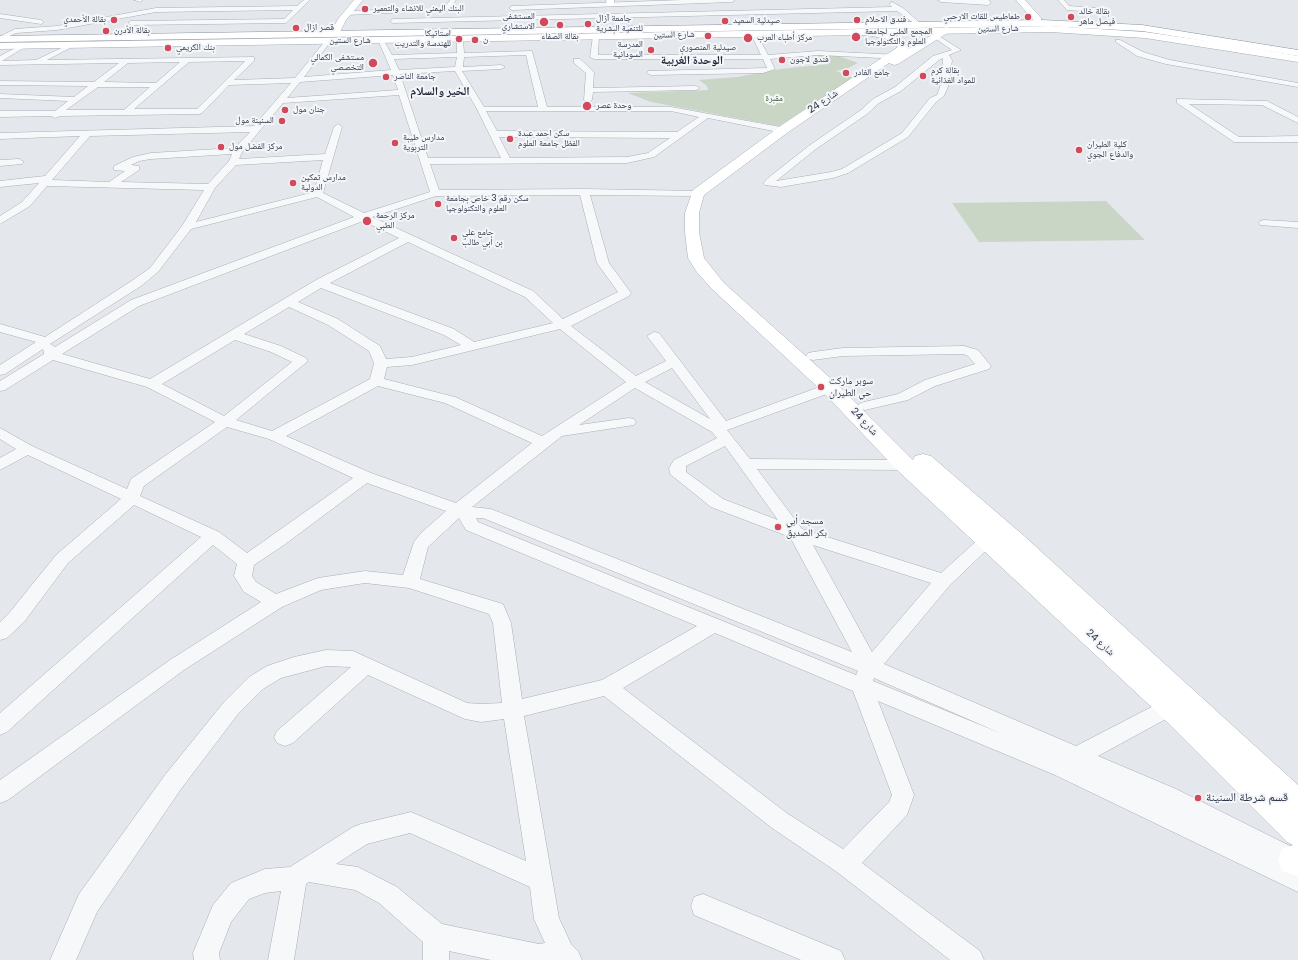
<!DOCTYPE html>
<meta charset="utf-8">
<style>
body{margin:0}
canvas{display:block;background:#e4e7ec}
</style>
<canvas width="1298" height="960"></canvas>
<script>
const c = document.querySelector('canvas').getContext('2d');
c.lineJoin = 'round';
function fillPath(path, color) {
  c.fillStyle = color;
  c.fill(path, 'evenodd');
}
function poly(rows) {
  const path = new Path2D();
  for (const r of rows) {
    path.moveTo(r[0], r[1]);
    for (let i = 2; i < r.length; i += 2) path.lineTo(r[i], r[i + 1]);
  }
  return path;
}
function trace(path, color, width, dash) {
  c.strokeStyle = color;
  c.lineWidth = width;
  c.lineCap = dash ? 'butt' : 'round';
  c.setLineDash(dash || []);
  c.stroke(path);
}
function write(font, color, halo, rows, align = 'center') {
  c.font = font + ' Poppins,"Noto Naskh Arabic",sans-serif';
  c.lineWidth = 4;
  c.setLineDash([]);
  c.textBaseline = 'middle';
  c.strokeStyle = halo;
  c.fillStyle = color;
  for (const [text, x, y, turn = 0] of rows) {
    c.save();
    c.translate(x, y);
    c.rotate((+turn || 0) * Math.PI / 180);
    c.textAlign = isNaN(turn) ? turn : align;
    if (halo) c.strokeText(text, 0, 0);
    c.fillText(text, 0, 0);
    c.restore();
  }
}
fillPath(poly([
 [813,55,836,55,858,63,846,69,836,71,853,78,779,126,651,102,628,93,708,90,707,86,699,80,737,77,780,69,829,64],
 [1106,201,1145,240,979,242,952,203]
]), '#c9d6c5');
const street = poly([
 [134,0,143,0,140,2,134,0],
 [304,0,310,0,286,23,131,25,128,23,131,21,284,19,293,10,156,12,57,30,16,33,5,38,0,38,1,36,15,29,57,26,156,8,297,6,304,0],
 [450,0,456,0,448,11,444,11,443,10,450,0],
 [682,0,735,0,732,2,512,10,509,8,512,6,682,0],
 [938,0,989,0,991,3,988,5,941,2,938,0],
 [1058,0,1064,0,1069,6,1096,8,1099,10,1096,12,1067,10,1058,0],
 [892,2,903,8,919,22,919,24,915,24,897,11,393,23,390,21,393,19,892,7,889,4,892,2],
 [409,9,412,11,411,12,347,15,344,13,347,11,409,9],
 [0,14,41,20,44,22,41,24,0,18,0,14],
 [754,32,757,34,768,55,818,51,901,55,905,57,901,59,818,55,770,59,775,69,763,73,651,75,647,73,648,71,767,68,763,59,594,59,590,57,593,36,596,34,599,36,598,55,761,55,751,34,754,32],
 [933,35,937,35,961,50,949,55,952,60,949,84,944,96,936,102,908,137,848,173,833,178,781,187,765,185,763,183,768,178,810,145,861,110,873,99,895,87,933,56,952,50,933,37,933,35],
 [943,58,941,84,937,95,930,98,902,133,842,169,831,172,776,181,816,149,867,114,879,103,901,91,939,60,943,58],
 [460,37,463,39,464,53,532,51,547,107,671,107,786,128,786,132,783,133,708,118,654,157,627,163,430,164,439,190,584,189,702,191,703,193,698,196,590,195,609,263,631,293,629,296,571,326,636,376,666,361,647,336,654,332,659,333,726,421,825,385,835,385,837,388,835,391,727,430,750,459,905,460,911,462,913,465,911,468,905,470,757,469,802,529,941,573,982,536,988,534,994,536,997,540,950,585,884,664,1076,746,1163,701,1170,699,1177,701,1180,707,1177,713,1098,756,1176,789,1298,850,1298,892,1055,775,878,701,914,795,907,815,862,863,980,951,984,960,950,960,837,872,772,828,604,696,524,716,559,918,571,944,578,951,582,960,491,960,449,951,449,960,423,960,423,942,379,903,355,890,309,882,306,884,294,960,268,960,281,891,265,893,249,899,231,922,219,953,220,960,194,960,193,953,213,905,231,883,265,869,290,867,353,827,361,824,411,812,526,861,504,719,481,722,465,719,368,675,293,743,285,746,277,743,274,737,277,731,351,667,326,666,281,678,263,689,238,714,181,789,97,912,76,960,50,960,79,894,165,775,224,702,249,677,267,666,294,657,326,650,353,651,467,703,481,704,502,703,493,623,489,614,409,588,365,583,321,590,282,607,184,670,8,800,0,803,0,780,170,660,261,602,244,592,234,576,237,564,213,545,7,732,0,735,0,713,201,537,134,505,68,563,24,622,7,638,0,640,0,622,10,612,56,555,121,499,28,455,0,470,0,458,16,449,0,439,0,428,32,446,127,489,131,479,215,422,147,387,53,360,5,390,0,391,0,381,44,354,43,349,5,374,0,375,0,365,36,342,0,332,0,324,45,337,133,280,150,268,182,226,204,190,47,186,30,206,0,224,0,216,22,202,39,183,0,187,0,181,45,176,80,136,0,139,0,133,254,126,291,83,229,85,202,113,199,114,60,116,55,118,51,116,0,117,0,111,55,111,68,101,0,98,0,94,74,97,88,86,0,85,0,81,94,82,119,63,0,65,0,56,23,44,25,45,25,47,2,61,36,60,72,43,76,45,74,46,47,60,254,57,254,61,234,80,295,78,326,40,328,39,331,41,304,77,391,70,378,40,379,39,383,39,392,55,457,53,457,39,460,37],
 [526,55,538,107,484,107,462,71,501,69,505,67,501,65,463,67,464,57,526,55],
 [457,57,455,67,399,70,394,59,457,57],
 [245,61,197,109,134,109,189,62,245,61],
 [180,62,156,83,104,82,128,63,180,62],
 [455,71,477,109,501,158,428,158,400,74,455,71],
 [393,75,398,90,287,98,300,82,393,75],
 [98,87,150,87,124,110,66,110,98,87],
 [399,95,430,192,364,213,323,193,342,127,338,124,334,127,325,154,239,159,242,152,283,103,399,95],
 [486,111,671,111,699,117,677,132,497,131,486,111],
 [250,132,235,148,151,153,133,157,114,166,114,170,125,171,109,182,52,180,90,136,250,132],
 [499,137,670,138,648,153,627,157,510,158,499,137],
 [232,154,229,161,208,184,121,182,139,170,139,166,131,165,139,161,151,159,232,154],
 [323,160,314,192,196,222,215,188,236,165,323,160],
 [580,195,597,263,618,292,563,319,533,291,372,217,436,196,580,195],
 [317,197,354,217,131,300,55,347,50,344,141,286,158,272,191,229,317,197],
 [363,221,399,238,316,280,150,379,62,354,139,306,363,221],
 [408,242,525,297,553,323,474,342,454,329,330,283,408,242],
 [321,288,444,335,461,345,412,357,386,359,380,346,338,319,298,302,321,288],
 [289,307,328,325,369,351,374,363,370,379,272,431,236,420,308,361,306,358,281,346,244,334,289,307],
 [560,329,626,382,542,436,455,397,384,379,387,367,412,365,560,329],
 [235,340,271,352,292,362,224,416,162,384,235,340],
 [672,368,710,419,645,382,672,368],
 [378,386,445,403,532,443,456,503,371,473,286,436,378,386],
 [635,388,712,432,717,438,674,460,669,468,670,474,711,507,790,537,852,652,491,509,472,507,562,436,634,425,636,422,634,419,629,418,579,425,635,388],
 [227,427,269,439,353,478,247,553,219,532,140,496,144,486,227,427],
 [725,446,778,520,723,499,686,472,686,466,725,446],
 [367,483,446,511,421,533,414,542,403,575,365,571,318,578,276,594,256,582,252,576,254,565,284,545,367,483],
 [459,518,466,530,697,626,602,680,522,699,511,623,503,604,420,579,428,547,459,518],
 [476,518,483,518,858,671,856,675,478,522,476,518],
 [813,545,931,583,872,652,813,545],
 [715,633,853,691,892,795,889,802,843,849,788,814,623,688,715,633],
 [874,678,1000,733,873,681,874,678],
 [410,833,530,887,534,919,545,943,539,944,442,924,397,887,358,867,336,864,367,844,410,833],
 [1116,40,1120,40,1143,52,1170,60,1298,83,1298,87,1166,64,1137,56,1116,42,1116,40],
 [574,59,580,59,594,72,593,88,696,86,700,88,696,90,593,92,592,100,588,102,584,100,586,73,574,63,574,59],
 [1177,99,1267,101,1298,117,1298,123,1262,105,1189,104,1239,137,1298,136,1298,142,1234,142,1177,103,1177,99],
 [19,159,24,162,22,164,0,166,0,160,19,159],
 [1264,220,1298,222,1298,228,1260,225,1259,223,1260,221,1264,220],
 [964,346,978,350,991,366,989,369,935,386,908,400,865,410,860,409,858,406,860,403,898,394,925,380,975,364,968,356,963,354,843,356,813,360,808,359,806,356,808,353,813,352,843,348,964,346],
 [703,894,841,951,845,960,801,960,694,915,691,906,694,897,703,894]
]);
const secondary = poly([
 [354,0,363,0,346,20,339,34,333,34,331,32,338,19,354,0],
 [606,0,614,0,614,4,613,6,607,6,606,0],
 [1016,0,1025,0,1041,18,1041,22,1035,22,1016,0],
 [946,27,949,28,949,32,898,64,894,65,889,63,787,133,704,195,699,213,699,232,704,258,724,283,837,384,913,460,915,456,923,454,931,456,1023,535,1298,785,1298,876,1282,871,1278,860,1282,849,1293,845,1287,842,1160,715,897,470,823,392,712,289,696,271,688,258,685,232,685,213,693,190,779,127,898,47,887,39,862,34,862,30,893,35,901,39,908,49,946,27]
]);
const primary = poly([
 [1050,26,1145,32,1235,45,1298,56,1298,62,1145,38,1050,32,0,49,0,43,1050,26]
]);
const highway = poly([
 [1042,20,1142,25,1298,50,1298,56,1142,31,1042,26,0,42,0,36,1042,20]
]);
trace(street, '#a9aeb7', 1);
trace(secondary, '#a9aeb7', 1);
trace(primary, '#a3abb8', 1);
trace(highway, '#8b94a3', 1);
fillPath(street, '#f7f8fa');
fillPath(secondary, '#fff');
fillPath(primary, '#fff');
fillPath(highway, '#fff');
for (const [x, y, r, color] of [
 [365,9,4,"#d1495b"],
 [1028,17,4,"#d1495b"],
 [1071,17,4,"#d1495b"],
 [114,20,4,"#d1495b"],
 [857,20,4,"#d1495b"],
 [725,21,4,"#d1495b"],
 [544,22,5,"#d1495b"],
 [588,24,4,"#d1495b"],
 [560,25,4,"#d1495b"],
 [296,28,4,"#d1495b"],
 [106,31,4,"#d1495b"],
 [708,36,4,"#d1495b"],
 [856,37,5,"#d1495b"],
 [748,38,5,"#d1495b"],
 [459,39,4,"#d1495b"],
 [475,40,4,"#d1495b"],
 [168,48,4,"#d1495b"],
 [651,50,4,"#d1495b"],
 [782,60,4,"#d1495b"],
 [373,63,5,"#d1495b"],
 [846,73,4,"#d1495b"],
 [923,76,4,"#d1495b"],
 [386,77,4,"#d1495b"],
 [587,106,5,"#d1495b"],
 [285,110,4,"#d1495b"],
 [282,121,4,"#d1495b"],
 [510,139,4,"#d1495b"],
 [395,143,4,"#d1495b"],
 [221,147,4,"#d1495b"],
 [1079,150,4,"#d1495b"],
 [293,183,4,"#d1495b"],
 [438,204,4,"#d1495b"],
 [367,221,5,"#d1495b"],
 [454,238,4,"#d1495b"],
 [821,387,4,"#d1495b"],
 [778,527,4,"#d1495b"],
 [1198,798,4,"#d1495b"]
]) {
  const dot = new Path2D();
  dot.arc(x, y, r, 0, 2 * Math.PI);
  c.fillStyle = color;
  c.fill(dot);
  trace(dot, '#f4f6f9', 1.5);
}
write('9px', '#2b3445', '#f4f6f9', [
 ["البنك اليمني للانشاء والتعمير",373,9],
 ["بقالة خالد",1079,12],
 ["فيصل ماهر",1079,22],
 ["المستشفى",535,17,"right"],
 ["الاستشاري",535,27,"right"],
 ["طماطيس للقات الارحبي",1020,17,"right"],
 ["جامعة آزال",596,19],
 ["للتنمية البشرية",596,29],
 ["بقالة الأحمدي",106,20,"right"],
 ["فندق الاحلام",865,20],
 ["صيدلية السعيد",733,21],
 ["قصر ازال",304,28],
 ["بقالة الأدرن",114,31],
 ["المجمع الطبي لجامعة",865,32],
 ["العلوم والتكنولوجيا",865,42],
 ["استاتيكا",451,34,"right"],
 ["للهندسة والتدريب",451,44,"right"],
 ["بقالة الصفاء",560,37,"center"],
 ["مركز أطباء العرب",757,38],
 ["ن",483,40],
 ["المدرسة",643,45,"right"],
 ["السودانية",643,55,"right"],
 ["بنك الكريمي",176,48],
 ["صيدلية المنصوري",708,48,"center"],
 ["مستشفى الكمالي",364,58,"right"],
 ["التخصصي",364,68,"right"],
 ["فندق لاجون",790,60],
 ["بقالة كرم",931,71],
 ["للمواد الغذائية",931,81],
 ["جامع الغادر",854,73],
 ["جامعة الناصر",394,77],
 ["وحدة عصر",596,106],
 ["جنان مول",293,110],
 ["السنينة مول",274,121,"right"],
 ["سكن احمد عبدة",518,134],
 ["الفظل جامعة العلوم",518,144],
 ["مدارس طيبة",403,138],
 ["التربوية",403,148],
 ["كلية الطيران",1087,145],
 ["والدفاع الجوي",1087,155],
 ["مركز الفضل مول",229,147],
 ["مدارس تمكين",301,178],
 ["الدولية",301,188],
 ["سكن رقم 3 خاص بجامعة",446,199],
 ["العلوم والتكنولوجيا",446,209],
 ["مركز الرحمة",376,216],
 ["الطبي",376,226],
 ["جامع علي",462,233],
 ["بن أبي طالب",462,243]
], 'left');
write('9px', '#2b3445', '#f4f6f9', [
 ["شارع الستين",998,29,-1],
 ["شارع الستين",674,35,-1],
 ["شارع الستين",350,41]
]);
write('9px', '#3f6138', '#f4f6f9', [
 ["مقبرة",774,99]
]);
write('10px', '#2b3445', '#f4f6f9', [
 ["شارع 24",823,102,-34],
 ["شارع 24",864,422,46],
 ["شارع 24",1100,643,42]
]);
write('10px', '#2b3445', '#f4f6f9', [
 ["سوبر ماركت",829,381],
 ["حي الطيران",829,393],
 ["مسجد أبي",786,521],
 ["بكر الصديق",786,533]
], 'left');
write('bold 12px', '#1d2536', '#f4f6f9', [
 ["الوحدة الغربية",692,61],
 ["الخير والسلام",440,92]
]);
write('12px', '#2b3445', '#f4f6f9', [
 ["قسم شرطة السنينة",1206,798]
], 'left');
</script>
